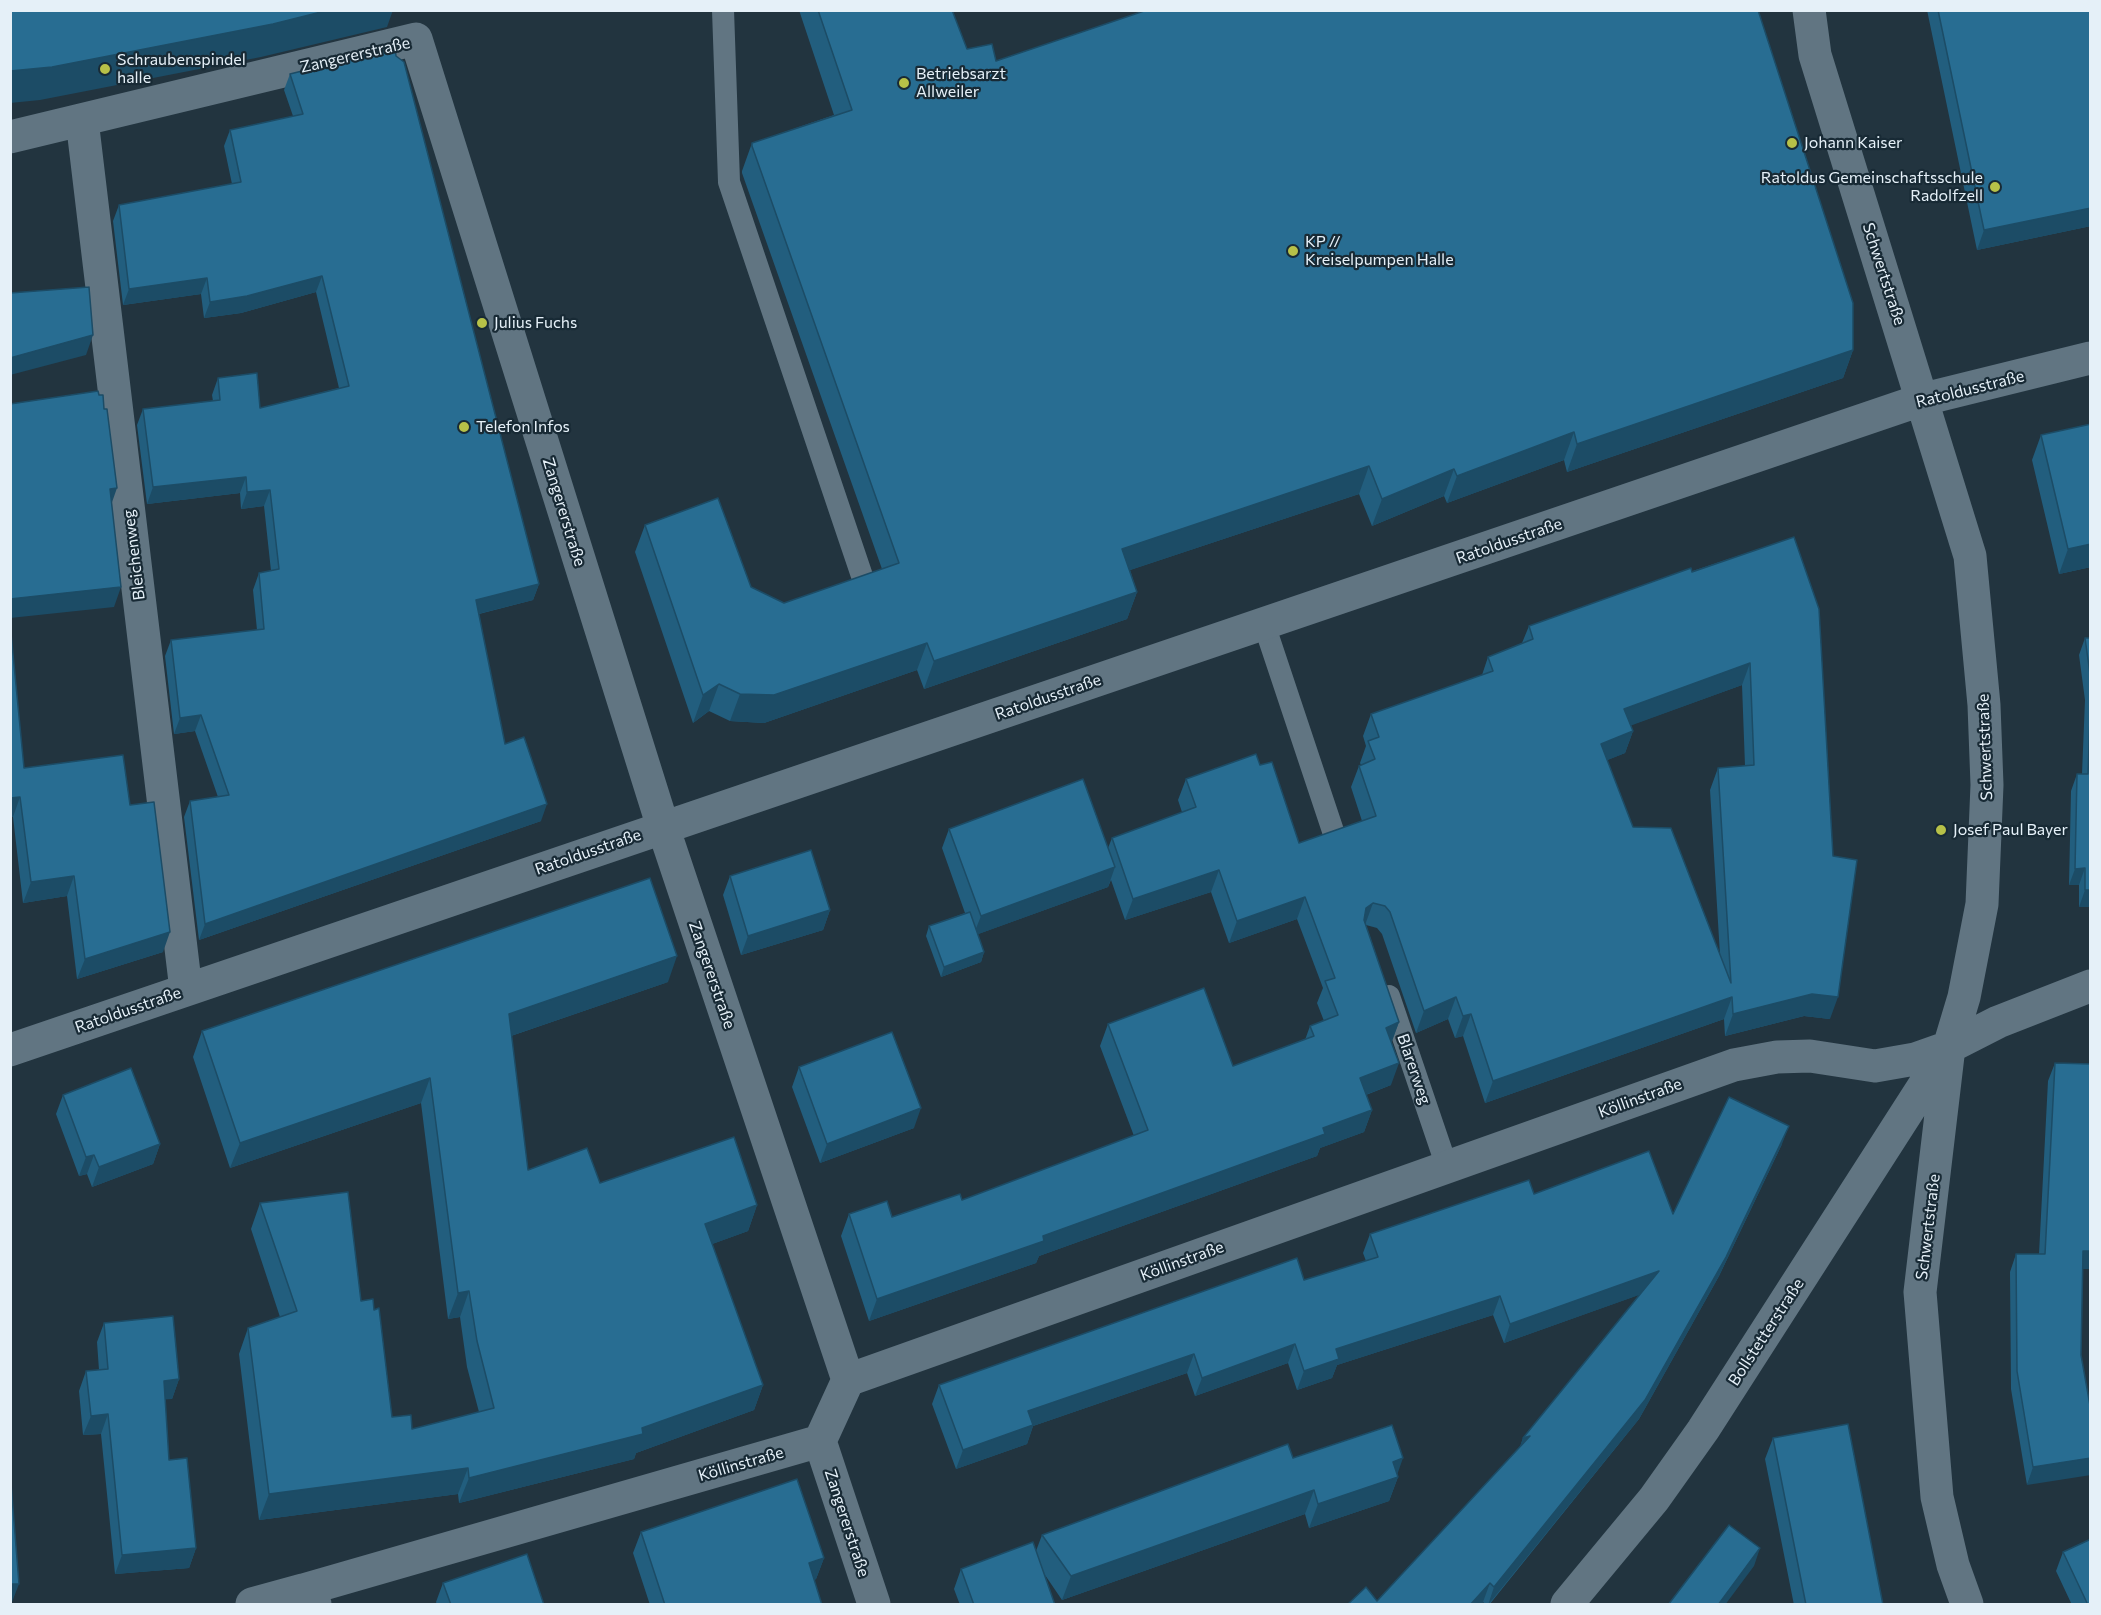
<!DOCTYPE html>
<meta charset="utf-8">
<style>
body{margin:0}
#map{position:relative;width:2101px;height:1615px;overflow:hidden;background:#22343f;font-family:Commissioner,sans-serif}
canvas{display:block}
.frame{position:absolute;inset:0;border:12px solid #e5f0f8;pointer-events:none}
</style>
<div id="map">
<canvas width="2101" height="1615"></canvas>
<div class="frame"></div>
</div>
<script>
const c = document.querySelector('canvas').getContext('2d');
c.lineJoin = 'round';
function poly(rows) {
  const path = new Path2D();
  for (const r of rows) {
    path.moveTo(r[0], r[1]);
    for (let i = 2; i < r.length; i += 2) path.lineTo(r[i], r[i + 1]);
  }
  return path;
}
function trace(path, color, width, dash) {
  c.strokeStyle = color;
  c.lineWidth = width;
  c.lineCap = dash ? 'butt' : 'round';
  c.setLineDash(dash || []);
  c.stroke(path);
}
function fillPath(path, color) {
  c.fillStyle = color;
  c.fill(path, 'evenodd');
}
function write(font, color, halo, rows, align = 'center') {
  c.font = font + ' Commissioner,sans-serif';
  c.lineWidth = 4.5;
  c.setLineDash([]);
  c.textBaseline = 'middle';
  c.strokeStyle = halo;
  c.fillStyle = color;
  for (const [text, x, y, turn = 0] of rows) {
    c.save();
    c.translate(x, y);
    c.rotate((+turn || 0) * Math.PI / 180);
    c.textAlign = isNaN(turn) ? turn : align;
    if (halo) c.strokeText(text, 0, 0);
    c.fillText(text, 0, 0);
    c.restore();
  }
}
trace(poly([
 [723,10,729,182,862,576],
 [1264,624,1333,831],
 [1389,996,1447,1167]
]), '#617582', 22);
trace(poly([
 [1809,10,1815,55,1970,556,1984,705,1987,785,1982,904,1964,997,1949,1047,1920,1292,1937,1497,1953,1565,1967,1604],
 [82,120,186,990],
 [10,137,416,39,663,827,848,1380],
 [10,1050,1924,399,2090,358],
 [820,1441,874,1604],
 [303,1590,820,1441,848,1380,1734,1065,1777,1057,1810,1056,1875,1066,1915,1059,1949,1047,1998,1022,2090,986],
 [252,1604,303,1590,315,1604],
 [1567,1604,1654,1499,1703,1430,1945,1053]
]), '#617582', 33);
fillPath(poly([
 [799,10,952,10,967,49,996,61,1853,350,1843,378,1567,472,1564,460,1447,503,1444,496,1372,526,1359,494,1130,570,1137,592,1127,619,924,689,917,670,764,723,730,721,709,711,693,723,635,552,645,525,751,587,784,603,882,569,742,173,742,171,752,143,834,115],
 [1927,10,2091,10,2091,226,1977,250],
 [396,56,539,584,533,600,479,614,505,744,541,821,199,940,184,817,190,801,218,797,195,731,174,734,165,656,171,640,257,630,253,590,259,573,271,571,264,506,241,509,240,493,147,504,137,425,143,409,213,401,212,395,218,378,260,408,339,388,316,292,241,313,204,318,201,294,123,305,113,221,119,205,232,184,224,146,230,130,293,116,284,90,290,74],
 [2091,424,2091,567,2059,574,2032,460,2041,435],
 [1794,537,1830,1019,1804,1016,1725,1036,1724,1019,1485,1103,1463,1036,1455,1038,1448,1019,1416,1033,1382,934,1377,928,1366,925,1399,1022,1391,1043,1391,1085,1366,1095,1372,1110,1364,1132,1320,1148,1317,1156,1039,1256,1036,1263,869,1321,841,1236,849,1214,892,1217,962,1200,1134,1136,1100,1046,1108,1024,1233,1066,1305,1040,1310,1026,1324,1021,1317,1003,1323,988,1297,919,1229,943,1211,892,1125,920,1111,880,1108,887,978,934,984,952,981,962,941,977,926,936,929,926,965,913,942,848,949,829,1108,848,1112,838,1182,812,1178,800,1186,779,1260,765,1299,843,1362,821,1351,787,1359,766,1361,765,1360,763,1366,746,1363,736,1371,714,1482,675,1488,657,1522,643,1529,626],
 [1742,685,1745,766,1718,768,1710,790,1720,955,1633,827,1607,760,1625,753,1633,731,1631,725],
 [10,624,24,768,130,805,163,952,77,979,67,896,23,903,13,817,10,817],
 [2085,638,2091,638,2091,907,2079,907,2079,885,2069,885,2071,791,2077,774,2082,774,2085,700,2079,655],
 [730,876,830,910,823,930,741,955,723,895],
 [668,982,511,1036,528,1170,600,1183,757,1205,748,1231,712,1244,763,1385,754,1410,636,1453,634,1459,459,1503,458,1494,259,1520,239,1354,248,1328,280,1317,251,1229,260,1203,361,1301,392,1417,412,1429,479,1412,467,1367,460,1317,448,1319,421,1103,230,1168,193,1057,202,1031],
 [2055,1063,2082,1269,2081,1355,2027,1485,2011,1389,2010,1272,2016,1254,2039,1254,2048,1081],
 [799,1067,914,1128,820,1163,792,1087],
 [63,1095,160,1144,153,1164,92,1187,87,1174,79,1176,56,1114],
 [1782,1144,1719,1276,1639,1419,1489,1605,1486,1605,1483,1602,1481,1605,1347,1605,1377,1601,1520,1447,1523,1438,1641,1294,1504,1343,1493,1315,1337,1365,1332,1378,1297,1390,1288,1363,1195,1396,1187,1373,1033,1426,1027,1444,956,1469,932,1404,939,1385,1304,1280,1366,1261,1363,1253,1370,1234,1534,1194,1673,1214],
 [104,1323,179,1379,172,1399,165,1399,169,1460,196,1548,189,1568,115,1574,101,1434,83,1435,79,1391,86,1371,99,1370,97,1342],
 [1773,1438,1883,1605,1794,1605,1765,1459],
 [1293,1458,1397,1474,1398,1477,1389,1501,1309,1528,1305,1514,1062,1600,1045,1575,1055,1605,960,1605,954,1589,961,1569,1036,1551,1042,1535],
 [641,1532,824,1558,816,1579,814,1580,822,1605,650,1605,633,1553],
 [2063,1552,2091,1605,2072,1605,2056,1571],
 [443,1583,544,1605,437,1605,436,1602]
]), '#225e7e');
fillPath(poly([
 [329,10,393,10,387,27,261,57,40,100,10,103,10,71],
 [2091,208,2091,226,1977,250,1984,230],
 [322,276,316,292,241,313,204,318,210,302],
 [207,278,201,294,123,305,129,289],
 [93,335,86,355,10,375,10,358],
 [1853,350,1843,378,1567,472,1577,444],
 [1574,432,1564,460,1447,503,1457,476],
 [1369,466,1359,494,1112,576,1122,549],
 [1454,469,1444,496,1372,526,1382,499],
 [246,477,240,493,147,504,153,487],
 [117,488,110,508,110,489],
 [270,490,264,506,241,509,247,492],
 [2091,544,2091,567,2059,574,2068,549],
 [539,584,533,600,470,616,476,600],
 [121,587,114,607,10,618,10,599],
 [1137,592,1127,619,924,689,934,661],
 [927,643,917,670,764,723,730,721,740,694],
 [1750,663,1742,685,1616,731,1624,709],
 [719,684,709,711,693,723,703,695],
 [201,715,195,731,174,734,180,718],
 [1633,731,1625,753,1593,766,1601,744],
 [20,797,13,817,10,817,10,798],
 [547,804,541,821,199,940,205,924],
 [1115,867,1108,887,973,936,981,916],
 [2085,868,2079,885,2069,885,2075,869],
 [1219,870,1211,892,1125,920,1133,899],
 [74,876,67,896,23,903,31,882],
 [2085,890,2091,890,2091,907,2079,907],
 [1305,897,1297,919,1229,943,1237,921],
 [1373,903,1365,925,1359,930,1366,908],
 [830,910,823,930,741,955,748,936],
 [170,932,163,952,77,979,85,959],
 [984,952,981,962,941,977,944,967],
 [677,956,668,982,499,1040,509,1014],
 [1812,994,1838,997,1830,1019,1804,1016,1725,1036,1733,1014],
 [1456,997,1448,1019,1416,1033,1424,1011],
 [1732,997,1724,1019,1485,1103,1493,1081],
 [1471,1014,1463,1036,1455,1038,1463,1016],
 [1399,1022,1391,1044,1386,1028],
 [1399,1063,1391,1085,1352,1100,1360,1078],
 [430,1078,421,1103,230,1168,240,1143],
 [921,1108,914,1128,820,1163,827,1144],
 [1372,1110,1364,1132,1320,1148,1317,1156,1039,1256,1036,1263,869,1321,877,1299,1043,1236,1323,1128],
 [1789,1126,1782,1144,1719,1276,1639,1419,1488,1605,1494,1587],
 [160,1144,153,1164,92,1187,99,1167],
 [94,1155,87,1174,79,1176,86,1157],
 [757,1205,748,1231,696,1250,705,1224],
 [2083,1251,2091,1251,2091,1269,2076,1269],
 [1659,1271,1653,1290,1504,1343,1510,1324],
 [469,1291,460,1317,448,1319,458,1293],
 [1500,1296,1493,1315,1337,1365,1332,1378,1297,1390,1304,1371,1336,1349],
 [1295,1344,1288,1363,1195,1396,1202,1378],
 [1194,1354,1187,1373,1033,1426,1027,1444,956,1469,963,1450,1028,1411],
 [179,1379,172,1399,157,1400,164,1381],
 [763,1385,754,1410,636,1453,634,1459,459,1503,469,1478,642,1428],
 [108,1414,101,1434,83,1435,91,1416],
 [1530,1436,1516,1457,1523,1438],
 [1403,1458,1396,1478,1398,1477,1389,1501,1309,1528,1318,1504,1393,1462],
 [2091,1458,2091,1475,2027,1485,2033,1467],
 [468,1468,458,1494,259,1520,269,1494],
 [1314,1490,1305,1514,1062,1600,1071,1576],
 [196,1548,189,1568,115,1574,122,1555],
 [1760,1548,1754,1566,1725,1605,1718,1605],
 [824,1558,816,1579,801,1584,809,1563],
 [1490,1583,1483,1602,1481,1605,1470,1605],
 [10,1584,19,1584,12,1602,10,1602]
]), '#1c4c66');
const building = poly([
 [10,10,329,10,273,24,52,67,10,71,10,10],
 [818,10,952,10,967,49,992,44,996,61,1147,10,1758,10,1853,303,1853,350,1577,444,1574,432,1457,476,1454,469,1382,499,1369,466,1122,549,1137,592,934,661,927,643,774,695,740,694,719,684,703,695,645,525,718,498,751,587,784,603,899,563,752,146,752,143,852,110,818,10],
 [1938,10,2091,10,2091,208,1984,230,1938,10],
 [395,48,396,56,404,62,539,584,476,600,505,744,524,737,547,804,205,924,190,801,229,795,201,715,180,718,171,640,264,629,259,573,279,569,270,490,247,492,246,477,153,487,143,409,220,400,218,378,257,373,260,408,349,386,322,276,247,296,210,302,207,278,129,289,119,205,241,182,230,130,303,114,290,74,395,48],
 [89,287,93,335,10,358,10,293,89,287],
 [98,391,99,395,103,395,104,409,107,409,117,488,110,489,121,587,10,599,10,404,98,391],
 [2091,424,2091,544,2068,549,2041,435,2091,424],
 [1794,537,1819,609,1833,856,1857,860,1838,997,1812,994,1733,1014,1732,997,1493,1081,1471,1014,1463,1016,1456,997,1424,1011,1390,912,1385,906,1373,903,1366,908,1364,920,1399,1022,1386,1028,1399,1063,1360,1078,1372,1110,1323,1128,1325,1134,1043,1236,1044,1241,877,1299,849,1214,887,1201,892,1217,960,1194,962,1200,1148,1130,1108,1024,1204,988,1233,1066,1314,1036,1310,1026,1338,1015,1325,981,1335,978,1305,897,1237,921,1219,870,1133,899,1112,838,1196,807,1186,779,1256,754,1260,765,1272,762,1299,843,1376,816,1359,766,1375,759,1368,741,1379,737,1371,714,1493,671,1488,657,1533,639,1529,626,1691,568,1692,572,1794,537],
 [1750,663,1754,765,1718,768,1731,983,1671,828,1633,827,1601,744,1633,731,1624,709,1750,663],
 [10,623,24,768,123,755,130,805,154,802,170,932,85,959,74,876,31,882,20,797,10,798,10,623],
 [2085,638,2091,638,2091,681,2085,638],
 [2091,691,2091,890,2085,890,2085,868,2075,869,2077,774,2088,774,2091,691],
 [1083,779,1115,867,981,916,949,829,1083,779],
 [811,850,830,910,748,936,730,876,811,850],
 [650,878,677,956,509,1014,528,1170,587,1148,600,1183,734,1137,757,1205,705,1224,763,1385,642,1428,643,1434,469,1478,468,1468,269,1494,248,1328,297,1311,260,1203,348,1192,361,1301,373,1299,374,1310,379,1308,392,1417,411,1415,412,1429,494,1408,477,1341,469,1291,458,1293,430,1078,240,1143,202,1031,650,878],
 [970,912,984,952,944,967,929,926,970,912],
 [892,1032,921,1108,827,1144,799,1067,892,1032],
 [2055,1063,2091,1064,2091,1251,2083,1251,2081,1355,2091,1411,2091,1458,2033,1467,2017,1371,2016,1254,2045,1254,2055,1063],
 [131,1068,160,1144,99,1167,94,1155,86,1157,63,1095,131,1068],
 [1729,1097,1789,1126,1726,1257,1645,1400,1494,1587,1490,1583,1470,1605,1347,1605,1366,1587,1377,1601,1530,1436,1523,1438,1659,1271,1510,1324,1500,1296,1336,1349,1339,1359,1304,1371,1295,1344,1202,1378,1194,1354,1028,1411,1033,1425,963,1450,939,1385,1297,1258,1304,1280,1378,1257,1370,1234,1529,1180,1534,1194,1649,1151,1673,1214,1729,1097],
 [173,1316,179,1379,164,1381,169,1460,187,1458,196,1548,122,1555,108,1414,91,1416,86,1371,108,1369,104,1323,173,1316],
 [1848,1424,1883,1605,1806,1605,1773,1438,1848,1424],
 [1392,1425,1403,1458,1393,1462,1398,1477,1318,1504,1314,1490,1071,1576,1042,1535,1288,1444,1293,1458,1392,1425],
 [10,1471,19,1584,10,1584,10,1471],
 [797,1479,824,1558,809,1563,822,1605,665,1605,641,1532,797,1479],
 [1729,1525,1760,1548,1718,1605,1668,1605,1729,1525],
 [2091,1539,2091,1605,2088,1605,2063,1552,2091,1539],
 [1033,1542,1055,1605,974,1605,961,1569,1033,1542],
 [527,1554,544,1605,451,1605,443,1583,527,1554]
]);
fillPath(building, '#286d92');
trace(building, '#1c4c66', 1.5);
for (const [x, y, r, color] of [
 [105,69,6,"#b7c148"],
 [904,83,6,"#b7c148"],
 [1792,143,6,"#b7c148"],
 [1995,187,6,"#b7c148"],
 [1293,251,6,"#b7c148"],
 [482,323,6,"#b7c148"],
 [464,427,6,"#b7c148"],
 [1941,830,6,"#b7c148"]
]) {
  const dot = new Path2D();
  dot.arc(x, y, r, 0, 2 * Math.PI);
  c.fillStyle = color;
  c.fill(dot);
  trace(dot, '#182a35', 2);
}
write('16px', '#e5f0f8', '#182a35', [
 ["Zangererstraße",355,55,-13],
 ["Schwertstraße",1884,274,72],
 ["Ratoldusstraße",1970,389,-14],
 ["Zangererstraße",564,512,73],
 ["Ratoldusstraße",1509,541,-19],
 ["Bleichenweg",134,555,-97],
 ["Ratoldusstraße",1048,697,-19],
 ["Schwertstraße",1985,747,-92],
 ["Ratoldusstraße",588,852,-19],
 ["Zangererstraße",712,975,71],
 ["Ratoldusstraße",128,1010,-19],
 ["Blarerweg",1414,1069,71],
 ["Köllinstraße",1640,1098,-20],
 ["Schwertstraße",1928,1227,-83],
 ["Köllinstraße",1182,1261,-20],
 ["Bollstetterstraße",1766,1332,-57],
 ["Köllinstraße",741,1464,-16],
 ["Zangererstraße",847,1523,72]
]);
write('16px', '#e5f0f8', '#182a35', [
 ["Schraubenspindel",117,60],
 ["halle",117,78],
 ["Betriebsarzt",916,74],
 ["Allweiler",916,92],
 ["Johann Kaiser",1804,143],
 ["Ratoldus Gemeinschaftsschule",1983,178,"right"],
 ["Radolfzell",1983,196,"right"],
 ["KP //",1305,242],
 ["Kreiselpumpen Halle",1305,260],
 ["Julius Fuchs",494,323],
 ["Telefon Infos",476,427],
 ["Josef Paul Bayer",1953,830]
], 'left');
</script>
